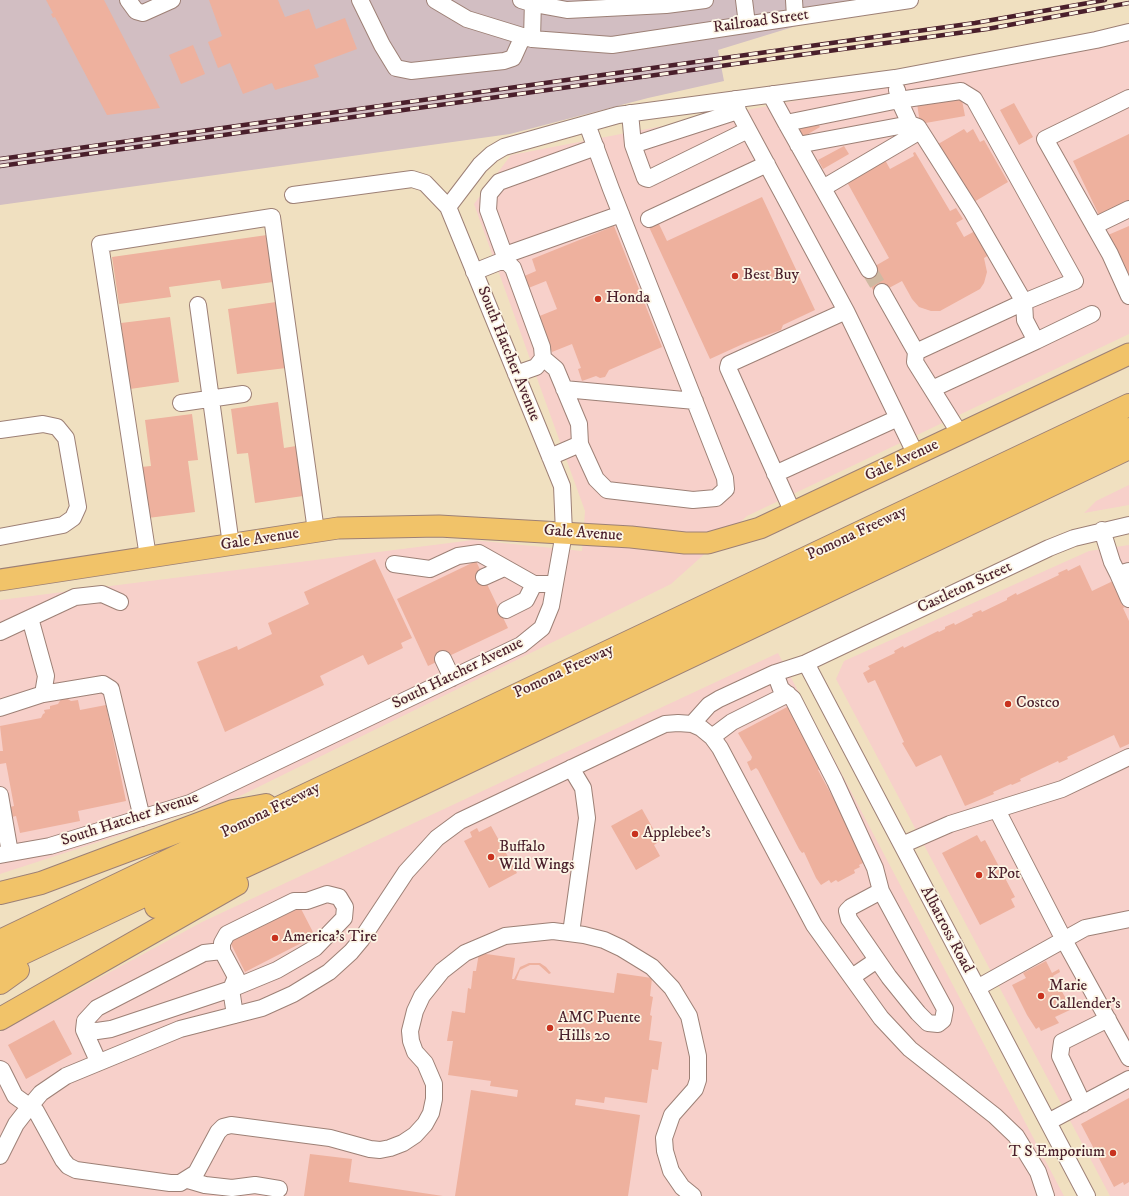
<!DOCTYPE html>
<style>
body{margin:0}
canvas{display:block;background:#f0e0c0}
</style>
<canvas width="1129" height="1196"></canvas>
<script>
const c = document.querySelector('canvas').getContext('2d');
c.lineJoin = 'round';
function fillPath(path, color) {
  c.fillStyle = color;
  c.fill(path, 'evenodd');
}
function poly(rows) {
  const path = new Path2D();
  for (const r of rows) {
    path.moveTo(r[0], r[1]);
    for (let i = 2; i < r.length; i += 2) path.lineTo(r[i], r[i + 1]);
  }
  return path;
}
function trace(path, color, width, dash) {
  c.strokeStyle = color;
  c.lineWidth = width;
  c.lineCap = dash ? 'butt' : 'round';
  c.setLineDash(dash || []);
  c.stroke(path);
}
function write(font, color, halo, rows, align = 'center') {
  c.font = font + ' "IM FELL DW Pica",serif';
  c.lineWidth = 3.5;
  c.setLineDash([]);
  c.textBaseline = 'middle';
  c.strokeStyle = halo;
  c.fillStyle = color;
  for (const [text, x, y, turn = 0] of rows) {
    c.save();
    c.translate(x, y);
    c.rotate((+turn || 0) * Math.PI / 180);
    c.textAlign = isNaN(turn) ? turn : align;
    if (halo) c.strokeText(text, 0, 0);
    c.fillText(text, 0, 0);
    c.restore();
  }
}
fillPath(poly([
 [1129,37,1129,334,747,516,671,584,240,796,0,874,0,600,473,540,582,551,585,511,474,204,511,155],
 [1129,485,1129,505,1084,513,1096,501],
 [1129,545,1129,1196,1110,1196,836,679,844,661,1089,551],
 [778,653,1064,1196,0,1196,0,1032,202,922]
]), '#f7d0ca');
fillPath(poly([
 [0,0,881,0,718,50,724,81,648,98,510,134,0,205]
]), '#d2bec2');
fillPath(poly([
 [46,0,104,0,160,108,107,115,55,17,53,18,51,14,53,13],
 [209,0,278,0,285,17,309,9,316,29,345,18,357,49,314,65,319,77,275,90,272,83,243,94,230,63,218,68,208,42,222,36],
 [193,45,205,74,181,84,169,55],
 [961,95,965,116,920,124,917,103],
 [1014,103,1033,137,1019,145,1000,110],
 [815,119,820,127,803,137,798,128],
 [964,129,967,133,973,129,980,142,984,140,1008,182,967,206,933,147],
 [1129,134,1129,201,1099,215,1073,161],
 [844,146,849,154,823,169,818,160],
 [915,152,950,211,956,208,963,219,956,223,964,237,975,231,989,255,984,258,987,272,984,283,980,289,940,311,931,311,919,307,912,299,902,281,876,295,863,273,889,258,847,182,885,160,890,169,914,156,913,153],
 [762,197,815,310,783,325,781,330,745,343,710,359,649,227,658,222,667,241],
 [614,226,662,347,609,370,605,377,600,378,596,376,582,381,578,369,581,368,572,344,552,352,537,317,557,309,546,281,526,289,522,277,536,271,532,259],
 [1129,226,1129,275,1127,275,1108,235],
 [267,235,273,282,222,289,220,280,169,287,171,297,119,304,112,257],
 [276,302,286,368,237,374,228,309],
 [170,317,179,382,130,389,121,323],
 [278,402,284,448,296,446,303,496,255,503,248,453,237,454,231,409],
 [192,414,198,460,188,461,195,512,148,518,141,467,151,466,145,420],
 [375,559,412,638,401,643,403,648,368,665,363,655,320,676,324,685,225,732,197,662,237,646,238,650,272,634,268,623,309,604,304,592],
 [476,561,508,628,428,666,397,599],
 [1080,565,1092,591,1113,581,1125,607,1123,608,1129,621,1129,744,1120,748,1114,735,1067,757,1068,759,1059,763,1058,761,1020,779,1021,781,1012,785,1011,784,993,792,994,794,965,806,941,755,916,767,902,743,904,742,875,680,868,683,863,673,870,669,868,666,895,653,894,651,903,646,904,648,938,631,939,632,945,629,945,627,954,623,955,625,973,616,972,614,981,610,982,612,1007,600,1007,598,1016,593,1017,595,1059,575,1058,573,1067,569,1068,571],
 [63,696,71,701,78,700,80,710,106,705,126,801,78,811,80,821,20,833,16,816,12,817,10,807,14,806,6,763,0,764,0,751,3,751,0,726,41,718,43,714,45,713,44,710,50,709,50,706,58,704],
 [789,706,822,768,818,770,867,861,859,865,860,867,854,870,855,873,838,882,836,880,831,883,829,880,821,885,816,878,804,852,802,853,799,849,758,770,756,768,751,771,747,762,751,760,752,757,738,733],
 [642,809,660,841,654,845,660,856,636,870,611,826],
 [491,826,517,873,489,888,464,841,472,837,470,832,477,828,479,832],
 [977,835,981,842,985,840,1015,897,1011,899,1015,907,980,925,942,853],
 [299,905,315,936,245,972,230,942],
 [479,953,515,958,512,979,514,979,520,967,529,963,540,963,546,967,551,973,549,974,539,965,530,965,520,970,516,980,614,993,617,973,652,978,650,996,653,997,650,1015,652,1016,649,1040,662,1042,658,1070,652,1069,647,1103,605,1097,604,1103,576,1099,575,1105,640,1115,628,1196,455,1196,471,1090,517,1097,518,1090,490,1086,491,1081,448,1075,453,1041,447,1041,452,1011,465,1013,468,988,471,989,473,971,476,971],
 [1046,961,1052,973,1059,969,1060,972,1053,976,1072,1009,1055,1017,1059,1023,1041,1031,1039,1027,1036,1029,1027,1015,1012,985,1026,978,1023,973],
 [54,1020,72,1054,26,1079,8,1045],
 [1129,1098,1129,1182,1124,1185,1123,1182,1114,1187,1081,1124],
 [310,1154,352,1159,349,1182,443,1196,304,1196]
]), '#eeb19e');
trace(poly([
 [869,270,882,292]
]), '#cfb9a2', 16, [16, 8]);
const minor = poly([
 [128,0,136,11,143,13,172,0],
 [360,0,382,45,396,68,411,71,504,61,513,58,523,36],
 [435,0,467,19,532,39,612,45,910,0],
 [521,0,534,4,567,10,666,5,705,0],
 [744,0,747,24],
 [794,0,795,17],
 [532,39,533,0],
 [961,91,974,99,1075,281,1024,302,972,212,918,127,910,124,899,100,961,91],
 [773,94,774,101,786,123,869,270],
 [1129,98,1045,139,1110,254,1129,296],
 [735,99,738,111,846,311,729,364,728,368,793,513],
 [630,113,633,145,738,111],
 [786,123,899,100,897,90],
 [633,145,645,178,648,179,748,130],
 [798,145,910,124],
 [823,188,920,131],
 [448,207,480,165,492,154,504,147,618,115,895,78,1096,40,1129,32],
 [649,219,767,164],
 [1094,226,1129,209],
 [505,255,621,214],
 [507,262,488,210,489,194,499,182,596,147],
 [474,272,499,262,507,262,513,268,542,347,543,358,536,367,516,374],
 [882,292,916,352,915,362,960,434],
 [198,305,231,545],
 [846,311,898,418],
 [1036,341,1092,314],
 [916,352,1024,302,1025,320,1036,341,932,389],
 [543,358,556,369,579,424,580,444,550,457],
 [564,389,695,401],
 [181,403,243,394],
 [0,430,43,424,57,427,66,438,78,507,73,518,63,525,0,537],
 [580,444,596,479,607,490,693,500,716,498,726,489,725,478,611,189,587,124],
 [775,474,898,418,916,455],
 [1102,530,1112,562,1118,574,1129,571],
 [148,557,100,244,272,217,316,531],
 [394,564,430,569,458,556,479,553,534,584,555,584],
 [1118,574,1129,599],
 [484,577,504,568],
 [506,610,526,600,534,584],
 [0,632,75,597,102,594,120,602],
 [443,659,452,678],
 [806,663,1087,1196],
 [775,673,781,689,793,699,835,781,875,868,881,891,945,1009,943,1020,938,1024,928,1023,918,1013,889,977,849,919,847,911,851,907,881,891],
 [43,694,103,684,111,689,142,818],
 [0,708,43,694,46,676,30,618],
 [692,724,709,705,719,699,775,673,806,663,1049,548,1074,538,1129,525],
 [712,737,732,722,788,694],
 [0,795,10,853],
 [997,810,1064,940,1129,1058],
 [902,845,950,824,1062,789,1129,757],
 [0,855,50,846,190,803,521,645,542,628,551,606,564,533,562,486,448,207,425,183,412,179,293,195],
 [571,933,587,818,583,788,571,768],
 [852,977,877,960],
 [977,988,1085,928,1129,919],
 [84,1030,97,1031,111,1029,231,989,277,970,315,948,344,918,345,907,339,897,327,894,307,901,294,901,227,934,222,943,222,951],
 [98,1061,84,1030,85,1021,97,1008,204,953,222,951,236,977,231,989,235,1015],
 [0,1069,2,1070,15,1096,36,1111,63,1160,68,1166,76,1170,170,1183,180,1183,196,1173,218,1132,223,1127,231,1125,330,1138,370,1149,380,1150,390,1148,403,1143,415,1135,425,1124,431,1113,434,1099,434,1084,425,1063,415,1052,411,1041,410,1031,415,1011,422,996,442,971,465,953,505,936,553,931,584,935,604,940,621,948,652,967,672,988,689,1016,698,1056,698,1080,695,1089,672,1115,664,1138,665,1151,671,1171,682,1187,693,1196],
 [1083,1104,1060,1056,1062,1042,1108,1019],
 [1048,1122,1129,1079],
 [0,1156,16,1124,30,1106,41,1093,66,1076,180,1029,262,1008,293,994,329,972,351,952,361,940,406,872,437,838,460,821,654,729,665,724,678,723,692,724,701,728,712,737,720,748,814,925,881,1018,910,1049,995,1116,1016,1136,1038,1172,1046,1196],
 [188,1180,205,1185,232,1188,255,1185,279,1189]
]);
const major = poly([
 [0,580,338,528,439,526,631,537,685,543,708,543,760,528,1129,354]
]);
const highway = poly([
 [0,893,41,883,233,811,266,805],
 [156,907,365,811,1129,448],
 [0,941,297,799,1129,405],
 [0,964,1129,429],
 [0,983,18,970],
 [0,1019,237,884]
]);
trace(minor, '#9d8076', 18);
trace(major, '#9d8076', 23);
trace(highway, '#9d8076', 24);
trace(minor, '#fff', 16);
trace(major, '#f1c369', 21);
trace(highway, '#f1c369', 22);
const rail = poly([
 [0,159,975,23,1105,0],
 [0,166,987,29,1129,3]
]);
trace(rail, '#4a1f2b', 4.5);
trace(rail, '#fcf5e5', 3, [9]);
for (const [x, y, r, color] of [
 [735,276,4,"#c8321e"],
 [598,299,4,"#c8321e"],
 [1008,704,4,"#c8321e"],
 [635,834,4,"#c8321e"],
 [491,857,4,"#c8321e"],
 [979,875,4,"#c8321e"],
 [275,938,4,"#c8321e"],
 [1041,996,4,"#c8321e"],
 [550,1028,4,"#c8321e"],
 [1113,1153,4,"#c8321e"]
]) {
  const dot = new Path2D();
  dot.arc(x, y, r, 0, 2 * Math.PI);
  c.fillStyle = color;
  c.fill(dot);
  trace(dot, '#fcf5e5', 1.5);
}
write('16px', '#4a1f2b', '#fcf5e5', [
 ["Railroad Street",761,22,-8],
 ["South Hatcher Avenue",508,354,68],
 ["Gale Avenue",902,461,-25],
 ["Gale Avenue",583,534,4],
 ["Pomona Freeway",857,534,-25],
 ["Gale Avenue",260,540,-9],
 ["Castleton Street",965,588,-25],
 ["Pomona Freeway",564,672,-25],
 ["South Hatcher Avenue",458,674,-26],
 ["Pomona Freeway",271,811,-26],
 ["South Hatcher Avenue",130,820,-18],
 ["Albatross Road",946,930,62]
]);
write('16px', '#4a1f2b', '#fcf5e5', [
 ["Best Buy",743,276],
 ["Honda",606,299],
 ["Costco",1016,704],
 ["Applebee's",643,834],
 ["Buffalo",499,848],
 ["Wild Wings",499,866],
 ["KPot",987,875],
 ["America's Tire",283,938],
 ["Marie",1049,987],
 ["Callender's",1049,1005],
 ["AMC Puente",558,1019],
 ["Hills 20",558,1037],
 ["T S Emporium",1105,1153,"right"]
], 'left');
</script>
